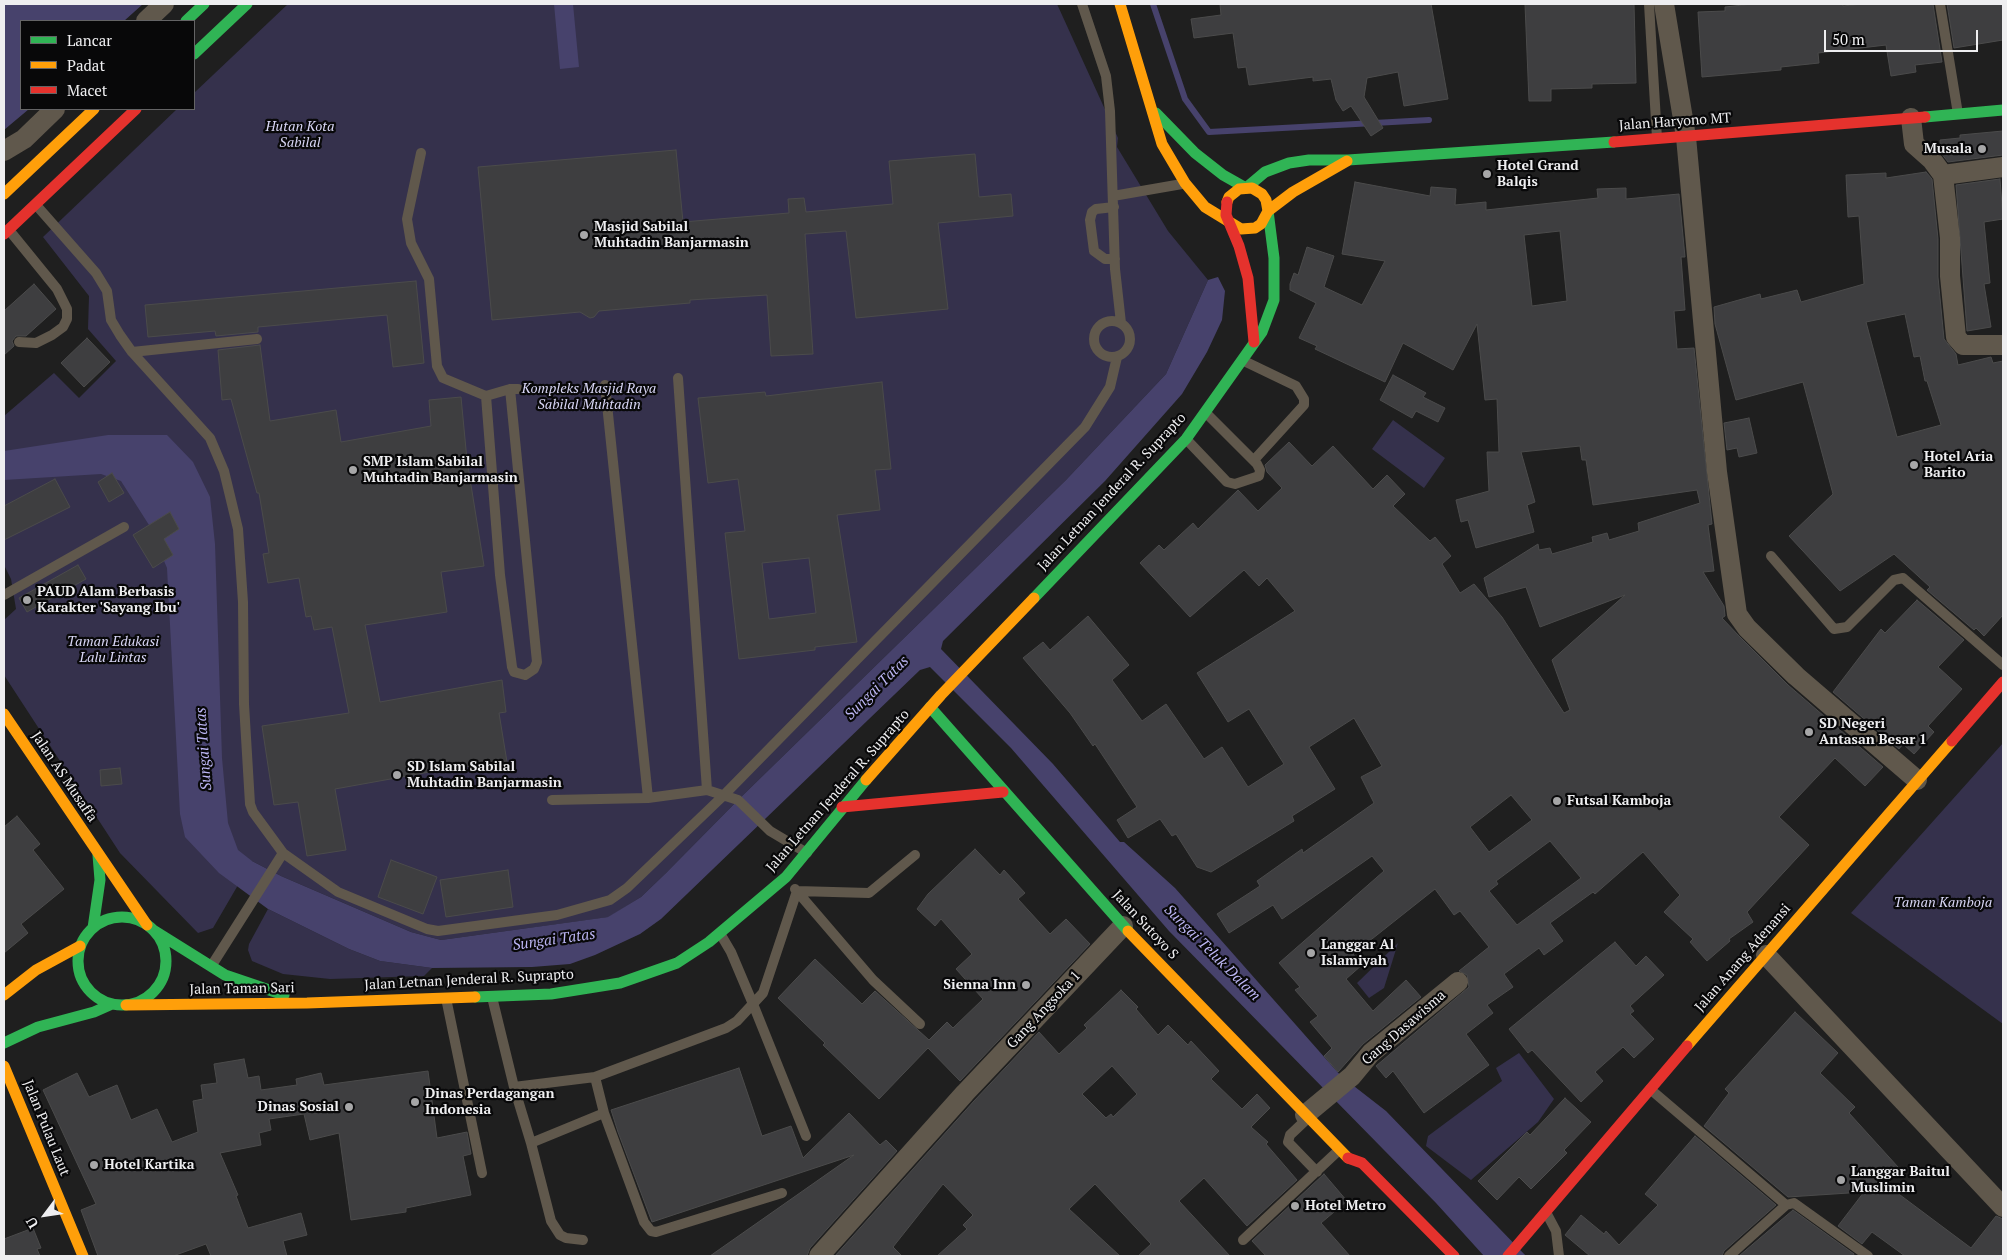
<!DOCTYPE html>
<style>
body{margin:0}
#map{position:relative;width:2007px;height:1260px;overflow:hidden;background:#1f1f1f;font-family:"PT Serif",serif}
canvas{display:block}
.frame{position:absolute;inset:0;border:5px solid #eeeef0;pointer-events:none}
.legend{position:absolute;left:20px;top:20px;width:175px;height:90px;box-sizing:border-box;background:#080809;border:1px solid #646465;margin:0;padding:6px 9px;list-style:none;font-size:15px;color:#eeeef0}
.legend li{display:flex;align-items:center;gap:10px;height:25px}
.legend b{width:25px;border:1px solid #646465}
.north{position:absolute;left:20px;top:1190px;width:50px;height:50px;-webkit-text-stroke:4px #080809;paint-order:stroke;rotate:239deg;font-size:14px;font-weight:700;line-height:20px;text-align:center;color:#eeeef0}
.north::after{content:'';display:block;margin:auto;width:18px;height:22px;background:#eeeef0;clip-path:polygon(50% 0,100% 100%,50% 72%,0 100%)}
.scale{position:absolute;left:1824px;top:30px;width:154px;height:22px;box-sizing:border-box;border:2px solid #eeeef0;border-top:0;padding-left:6px;font-size:15px;line-height:18px;white-space:nowrap;color:#eeeef0;-webkit-text-stroke:4px #080809;paint-order:stroke}
</style>
<div id="map">
<canvas width="2007" height="1260"></canvas>
<div class="frame"></div>
<ul class="legend">
<li><b style="height:6px;background:#30b455"></b>Lancar</li>
<li><b style="height:6px;background:#ff9f0a"></b>Padat</li>
<li><b style="height:6px;background:#e5322d"></b>Macet</li>
</ul>
<div class="north">U</div>
<div class="scale">50 m</div>
</div>
<script>
const c = document.querySelector('canvas').getContext('2d');
c.lineJoin = 'round';
function fillPath(path, color) {
  c.fillStyle = color;
  c.fill(path, 'evenodd');
}
function poly(rows) {
  const path = new Path2D();
  for (const r of rows) {
    if (r.length === 3) {
      path.moveTo(r[0] + r[2], r[1]);
      path.arc(r[0], r[1], r[2], 0, 2 * Math.PI);
      continue;
    }
    path.moveTo(r[0], r[1]);
    for (let i = 2; i < r.length; i += 2) path.lineTo(r[i], r[i + 1]);
  }
  return path;
}
function trace(path, color, width, dash) {
  c.strokeStyle = color;
  c.lineWidth = width;
  c.lineCap = dash ? 'butt' : 'round';
  c.setLineDash(dash || []);
  c.stroke(path);
}
function write(font, color, halo, rows, align = 'center') {
  c.font = font + ' "PT Serif",serif';
  c.lineWidth = 4.5;
  c.setLineDash([]);
  c.textBaseline = 'middle';
  c.strokeStyle = halo;
  c.fillStyle = color;
  for (const [text, x, y, turn = 0] of rows) {
    c.save();
    c.translate(x, y);
    c.rotate((+turn || 0) * Math.PI / 180);
    c.textAlign = isNaN(turn) ? turn : align;
    if (halo) c.strokeText(text, 0, 0);
    c.fillText(text, 0, 0);
    c.restore();
  }
}
fillPath(poly([
 [288,4,1057,4,1118,138,1117,147,1168,231,1208,280,1166,374,1066,480,738,800,666,873,641,897,609,917,441,940,411,932,281,876,252,861,213,928,198,933,120,853,4,675,4,620,16,609,11,579,4,565,4,416,54,373,79,398,116,361,88,329,89,296,43,237,177,109,194,109,194,93],
 [1393,420,1445,458,1424,488,1372,449],
 [2003,743,2003,1024,1851,913],
 [268,909,349,949,380,961,432,968,424,976,330,979,283,974,252,961,248,950,249,944],
 [1398,943,1384,988,1369,998,1357,983],
 [1519,1053,1554,1099,1538,1122,1471,1180,1426,1146,1428,1136,1502,1081,1496,1068]
]), '#35314c');
fillPath(poly([
 [4,4,143,4,124,21,21,21,21,109,29,109,4,130],
 [554,4,573,4,579,67,560,69],
 [1218,277,1225,291,1222,320,1207,352,1182,394,1105,481,943,641,941,649,1053,764,1120,842,1124,842,1175,888,1341,1076,1386,1111,1526,1256,1484,1256,1436,1203,1169,931,1011,748,930,667,920,670,661,919,640,934,595,955,570,964,532,967,432,968,380,961,349,949,268,909,219,873,185,837,180,814,167,568,149,525,121,481,101,474,4,480,4,451,108,435,167,435,193,462,210,497,215,544,222,758,228,823,238,850,252,861,281,876,411,932,441,940,608,917,641,897,666,873,738,800,1066,480,1166,374,1208,280]
]), '#47426c');
trace(poly([
 [1153,4,1185,99,1209,132,1429,120]
]), '#47426c', 6);
const building = poly([
 [1220,4,1431,4,1448,99,1404,106,1398,72,1367,78,1364,97,1383,128,1371,136,1351,106,1343,111,1336,100,1331,79,1313,81,1313,77,1249,85,1246,67,1238,68,1233,33,1194,38,1191,19,1221,15,1220,4],
 [1525,4,1634,4,1636,83,1592,84,1592,88,1551,89,1551,101,1529,101,1525,4],
 [1752,4,1843,4,1843,6,1862,4,1933,4,1942,62,1915,65,1916,72,1891,76,1886,45,1818,53,1819,63,1781,67,1781,70,1702,77,1698,12,1725,11,1725,7,1752,4],
 [1947,4,2003,4,2003,40,1954,48,1947,4],
 [2003,131,2003,155,1948,162,1941,153,1940,140,1960,138,1960,135,2003,131],
 [676,150,683,222,789,213,788,199,804,198,806,212,893,204,889,161,975,154,979,197,1011,194,1013,216,938,223,948,309,856,318,846,231,805,234,813,354,771,356,767,295,690,300,690,303,599,311,594,317,590,318,580,312,492,320,478,167,676,150],
 [1926,172,1932,179,1938,239,1938,277,1944,339,1956,354,1958,365,1991,357,1993,363,2003,361,2003,615,1984,636,1976,628,1974,630,1927,590,1930,587,1894,554,1840,591,1789,536,1833,494,1803,382,1736,400,1715,324,1714,307,1760,294,1761,299,1797,290,1801,302,1864,284,1859,216,1848,217,1846,175,1886,173,1886,178,1926,172],
 [1905,314,1914,357,1920,356,1925,381,1927,381,1941,425,1897,437,1866,322,1905,314],
 [2000,179,2003,219,1984,222,1990,283,1984,284,1991,327,1967,331,1956,185,2000,179],
 [1355,182,1430,196,1431,187,1456,189,1455,205,1486,202,1486,210,1598,198,1597,189,1626,188,1626,199,1679,194,1685,257,1681,257,1685,310,1674,311,1677,349,1694,348,1712,524,1708,525,1714,571,1703,572,1724,606,1725,616,1722,618,1739,636,1788,685,1883,767,1865,786,1835,758,1779,817,1809,845,1747,912,1753,922,1729,939,1730,941,1707,961,1690,942,1693,939,1664,912,1680,895,1643,852,1595,894,1593,892,1550,923,1563,941,1544,955,1539,948,1504,974,1513,987,1487,1005,1493,1013,1466,1034,1489,1065,1424,1113,1393,1071,1386,1078,1376,1066,1469,987,1467,975,1459,971,1489,947,1460,911,1454,915,1435,889,1353,954,1362,965,1346,979,1373,1011,1406,980,1421,997,1363,1044,1338,1072,1324,1056,1332,1048,1310,1022,1318,1016,1295,990,1300,987,1279,963,1384,871,1372,856,1282,919,1273,905,1229,933,1217,914,1260,886,1257,881,1302,849,1303,853,1374,803,1361,777,1382,766,1354,718,1309,747,1335,789,1292,816,1294,821,1211,872,1197,867,1176,834,1172,836,1160,819,1128,838,1117,820,1137,807,1095,744,1093,746,1070,713,1023,658,1043,642,1050,650,1088,616,1129,665,1112,680,1142,721,1166,704,1204,759,1222,747,1248,787,1284,764,1249,709,1228,722,1197,673,1295,611,1267,578,1259,586,1244,570,1190,617,1140,563,1159,545,1164,550,1193,523,1198,529,1238,490,1258,511,1282,488,1267,472,1265,465,1289,442,1312,466,1333,446,1373,489,1387,475,1405,494,1393,506,1430,541,1435,537,1451,556,1442,564,1460,593,1474,584,1502,617,1564,713,1570,710,1552,660,1625,595,1540,627,1526,587,1489,597,1484,578,1538,544,1539,550,1550,548,1552,554,1593,542,1592,537,1607,533,1609,540,1639,531,1638,523,1700,503,1697,490,1593,505,1586,460,1582,460,1580,446,1521,452,1535,502,1527,505,1534,532,1476,548,1468,520,1461,522,1456,500,1489,491,1487,452,1499,452,1497,399,1485,400,1477,324,1453,370,1403,343,1385,382,1315,349,1317,346,1299,338,1316,303,1290,290,1290,284,1294,273,1298,275,1307,247,1334,256,1324,287,1362,305,1385,261,1342,254,1355,182],
 [1560,231,1567,301,1532,306,1524,235,1560,231],
 [1511,795,1532,820,1489,852,1470,827,1511,795],
 [1550,841,1581,878,1517,925,1489,891,1498,884,1496,881,1550,841],
 [416,281,424,363,393,367,387,315,258,327,258,332,216,336,215,331,148,337,145,305,416,281],
 [34,284,56,309,26,336,16,336,12,341,14,346,4,355,4,311,34,284],
 [87,338,110,362,84,387,61,363,87,338],
 [260,345,270,421,336,410,341,442,431,426,429,400,461,397,467,460,484,566,441,572,447,612,365,625,380,702,502,680,506,712,499,713,507,762,446,769,335,789,346,850,307,856,298,802,274,805,262,726,349,713,332,627,314,630,311,616,306,617,299,578,268,583,263,554,269,553,259,493,257,493,231,399,222,400,218,350,260,345],
 [1393,375,1426,393,1423,397,1445,408,1438,422,1416,411,1412,418,1380,400,1393,375],
 [882,382,891,469,875,470,880,510,837,515,857,642,815,647,815,650,739,659,725,533,745,531,738,479,708,483,698,398,765,392,766,396,882,382],
 [809,558,816,613,769,619,762,563,809,558],
 [1749,418,1757,453,1739,457,1737,448,1727,450,1724,423,1749,418],
 [112,473,124,493,109,502,98,482,112,473],
 [55,479,70,507,4,540,4,506,55,479],
 [170,512,179,529,164,539,173,555,153,568,133,535,170,512],
 [78,565,86,579,27,612,19,598,78,565],
 [1917,600,1964,640,1938,667,1962,689,1928,726,1934,732,1914,754,1903,744,1899,749,1833,692,1881,629,1885,633,1917,600],
 [120,768,122,784,101,786,100,770,120,768],
 [17,816,40,844,33,850,64,889,21,924,28,933,4,953,4,827,17,816],
 [975,849,1000,875,1004,870,1025,893,1018,899,1050,934,1066,919,1090,944,960,1081,928,1048,879,1099,823,1045,825,1043,778,998,815,959,862,1004,875,991,929,1040,947,1022,953,1028,983,999,956,969,972,954,941,919,935,926,917,909,928,894,975,849],
 [391,860,437,877,423,914,378,897,391,860],
 [508,870,513,907,446,917,440,880,508,870],
 [1615,942,1636,966,1646,956,1664,975,1630,1006,1634,1011,1630,1014,1654,1039,1634,1058,1623,1047,1595,1072,1603,1081,1581,1102,1532,1050,1528,1053,1509,1029,1615,942],
 [1121,990,1138,1007,1136,1009,1158,1035,1168,1025,1188,1045,1191,1041,1219,1071,1211,1079,1242,1109,1257,1094,1270,1108,1251,1127,1268,1142,1266,1144,1297,1180,1247,1226,1204,1178,1179,1201,1230,1256,1138,1256,1151,1244,1095,1184,1069,1209,1120,1256,937,1256,967,1229,963,1225,973,1215,943,1184,893,1247,902,1256,835,1256,974,1101,1039,1032,1059,1054,1087,1028,1084,1025,1121,990],
 [1112,1066,1137,1094,1113,1117,1111,1114,1106,1118,1082,1094,1112,1066],
 [1795,1012,1838,1053,1820,1073,1855,1107,1849,1113,1898,1167,1880,1180,1971,1248,1996,1216,2003,1219,2003,1256,1905,1256,1872,1232,1862,1244,1838,1226,1864,1192,1788,1197,1704,1126,1729,1093,1725,1089,1795,1012],
 [244,1059,248,1078,259,1076,261,1090,297,1085,296,1079,321,1073,324,1085,428,1071,437,1138,467,1132,471,1154,463,1156,471,1195,406,1208,406,1212,351,1220,339,1133,310,1140,304,1114,269,1119,271,1130,259,1133,261,1145,220,1153,238,1195,236,1196,248,1228,301,1213,307,1235,283,1241,287,1256,211,1256,206,1244,173,1256,98,1256,81,1210,96,1204,43,1090,77,1073,89,1097,117,1085,131,1120,157,1109,172,1142,198,1132,193,1101,203,1099,201,1085,217,1083,214,1064,244,1059],
 [739,1068,762,1136,791,1126,803,1158,849,1113,880,1145,886,1140,897,1151,810,1248,807,1256,710,1256,854,1155,652,1222,618,1132,611,1110,739,1068],
 [1565,1098,1591,1122,1564,1150,1567,1153,1531,1189,1519,1177,1497,1200,1478,1181,1527,1132,1530,1135,1565,1098],
 [1695,1136,1776,1205,1724,1251,1722,1256,1590,1256,1565,1235,1581,1215,1604,1234,1606,1231,1619,1245,1658,1205,1645,1194,1695,1136],
 [1324,1174,1347,1201,1321,1223,1350,1256,1266,1256,1252,1241,1324,1174],
 [1793,1210,1854,1254,1853,1256,1739,1256,1793,1210],
 [33,1228,41,1248,37,1249,40,1256,4,1256,4,1239,33,1228]
]);
fillPath(building, '#3e3e40');
trace(building, '#4b4b4b', 1);
trace(poly([
 [1082,4,1106,76,1110,111,1115,269,1121,323],
 [1649,4,1657,138],
 [1940,4,1958,114],
 [421,153,407,219,411,243,429,279,437,366,443,378,486,396],
 [1113,196,1182,184],
 [37,206,96,273,107,291,111,320,120,335,132,352,210,438,224,471,238,529,243,602,244,704,250,804,253,812,283,853,338,892,427,929,438,931,557,915,610,900,627,888,723,796,1085,427,1110,387,1117,357],
 [1114,207,1096,209,1092,212,1090,220,1094,251,1105,259,1115,259],
 [9,230,57,289,67,309,67,319,63,327,52,335,36,343,19,342],
 [1112,339,18],
 [132,352,257,339],
 [1244,361,1296,386,1304,399,1304,405,1254,460],
 [678,378,707,790],
 [605,385,648,798],
 [510,389,537,662,534,669,525,675,514,672,512,667,500,575,486,396,510,389,518,389],
 [1186,439,1227,482,1235,484,1259,476,1260,470,1257,464,1206,413],
 [1771,556,1834,629,1847,627,1894,580,1903,578,2003,665],
 [4,595,124,527],
 [552,800,648,798,707,790,738,800,770,831,807,853],
 [795,889,873,980,920,1024],
 [721,935,731,952,753,1004,806,1136],
 [212,965,283,853],
 [492,997,514,1087,531,1143,604,1113,595,1077],
 [446,998,482,1173],
 [514,1087,595,1077,726,1028,737,1021,763,993,797,891,869,893,915,855],
 [1650,1089,1786,1205,1794,1203,1868,1256],
 [604,1113,644,1222,651,1231,656,1232,782,1193],
 [1308,1118,1290,1135,1288,1142,1317,1172],
 [531,1143,551,1221,560,1235,566,1238,583,1240],
 [1547,1214,1556,1231,1559,1256],
 [1243,1240,1338,1151],
 [1729,1256,1786,1205]
]), '#60584c', 10);
trace(poly([
 [1664,4,1686,137,1717,472,1737,614,1747,628,1796,676,1917,780],
 [146,21,164,4],
 [1911,118,1914,144,1932,160,1943,175,2003,167],
 [4,151,24,139,55,109],
 [1943,175,1950,238,1950,276,1956,337,1963,345,2003,345],
 [1766,955,2003,1207],
 [1305,1115,1352,1076,1371,1053,1458,982],
 [819,1256,965,1093,1123,926]
]), '#60584c', 20);
trace(poly([
 [186,21,204,4],
 [194,54,247,4],
 [1156,113,1195,153,1223,175,1246,188],
 [1925,117,2003,110],
 [1246,188,1265,172,1289,163,1309,160,1348,160,1614,142],
 [1034,598,1186,439,1262,332,1274,300,1274,258,1268,211],
 [930,707,1128,931],
 [122,961,44],
 [93,928,100,880,98,855],
 [153,930,225,975,284,995],
 [475,997,551,994,620,983,677,963,709,942,786,877,866,780],
 [4,1043,38,1027,94,1012,112,1004]
]), '#30b455', 11);
trace(poly([
 [1120,4,1162,144,1185,183,1205,207,1241,229,1255,228,1261,224,1268,211,1266,200,1262,194,1252,188,1239,189,1229,197,1227,202],
 [4,194,94,109],
 [1268,211,1293,192,1347,161],
 [4,714,147,925],
 [866,780,941,695,1034,598],
 [1128,931,1348,1158],
 [4,995,36,970,80,946],
 [126,1005,307,1003,475,997],
 [1687,1046,1952,741],
 [4,1066,83,1256]
]), '#ff9f0a', 11);
trace(poly([
 [1614,142,1925,117],
 [1227,202,1226,215,1239,246,1248,278,1254,342],
 [4,234,136,109],
 [1952,741,2003,682],
 [842,807,1003,792],
 [1348,1158,1362,1163,1454,1256],
 [1508,1256,1687,1046]
]), '#e5322d', 11);
for (const [x, y, r, color] of [
 [1982,149,5,"#a6a6a7"],
 [1487,174,5,"#a6a6a7"],
 [584,235,5,"#a6a6a7"],
 [1914,465,5,"#a6a6a7"],
 [353,470,5,"#a6a6a7"],
 [27,600,5,"#a6a6a7"],
 [1809,732,5,"#a6a6a7"],
 [397,775,5,"#a6a6a7"],
 [1557,801,5,"#a6a6a7"],
 [1311,953,5,"#a6a6a7"],
 [1026,985,5,"#a6a6a7"],
 [415,1102,5,"#a6a6a7"],
 [349,1107,5,"#a6a6a7"],
 [94,1165,5,"#a6a6a7"],
 [1841,1180,5,"#a6a6a7"],
 [1295,1206,5,"#a6a6a7"]
]) {
  const dot = new Path2D();
  dot.arc(x, y, r, 0, 2 * Math.PI);
  c.fillStyle = color;
  c.fill(dot);
  trace(dot, '#080809', 2);
}
write('14px', '#eeeef0', '#080809', [
 ["Jalan Haryono MT",1675,122,-4],
 ["Jalan Letnan Jenderal R. Suprapto",1112,492,-47],
 ["Jalan AS Musaffa",64,777,56],
 ["Jalan Letnan Jenderal R. Suprapto",838,791,-49],
 ["Jalan Sutoyo S",1145,925,47],
 ["Jalan Anang Adenansi",1743,958,-49],
 ["Jalan Letnan Jenderal R. Suprapto",469,980,-3],
 ["Jalan Taman Sari",242,989,-1],
 ["Gang Angsoka 1",1044,1010,-47],
 ["Gang Dasawisma",1404,1028,-41],
 ["Jalan Pulau Laut",46,1128,68]
]);
write('italic 14px', '#d8d6f5', '#080809', [
 ["Hutan Kota",300,127],
 ["Sabilal",300,143],
 ["Kompleks Masjid Raya",589,389],
 ["Sabilal Muhtadin",589,405],
 ["Taman Edukasi",113,642],
 ["Lalu Lintas",113,658],
 ["Taman Kamboja",1943,903]
]);
write('bold 14px', '#eeeef0', '#080809', [
 ["Musala",1972,149,"right"],
 ["Hotel Grand",1497,166],
 ["Balqis",1497,182],
 ["Masjid Sabilal",594,227],
 ["Muhtadin Banjarmasin",594,243],
 ["Hotel Aria",1924,457],
 ["Barito",1924,473],
 ["SMP Islam Sabilal",363,462],
 ["Muhtadin Banjarmasin",363,478],
 ["PAUD Alam Berbasis",37,592],
 ["Karakter 'Sayang Ibu'",37,608],
 ["SD Negeri",1819,724],
 ["Antasan Besar 1",1819,740],
 ["SD Islam Sabilal",407,767],
 ["Muhtadin Banjarmasin",407,783],
 ["Futsal Kamboja",1567,801],
 ["Langgar Al",1321,945],
 ["Islamiyah",1321,961],
 ["Sienna Inn",1016,985,"right"],
 ["Dinas Perdagangan",425,1094],
 ["Indonesia",425,1110],
 ["Dinas Sosial",339,1107,"right"],
 ["Hotel Kartika",104,1165],
 ["Langgar Baitul",1851,1172],
 ["Muslimin",1851,1188],
 ["Hotel Metro",1305,1206]
], 'left');
write('italic 15px', '#bbb5f3', '#080809', [
 ["Sungai Tatas",877,688,-45],
 ["Sungai Tatas",204,749,-94],
 ["Sungai Tatas",554,940,-8],
 ["Sungai Teluk Dalam",1212,953,45]
]);
</script>
